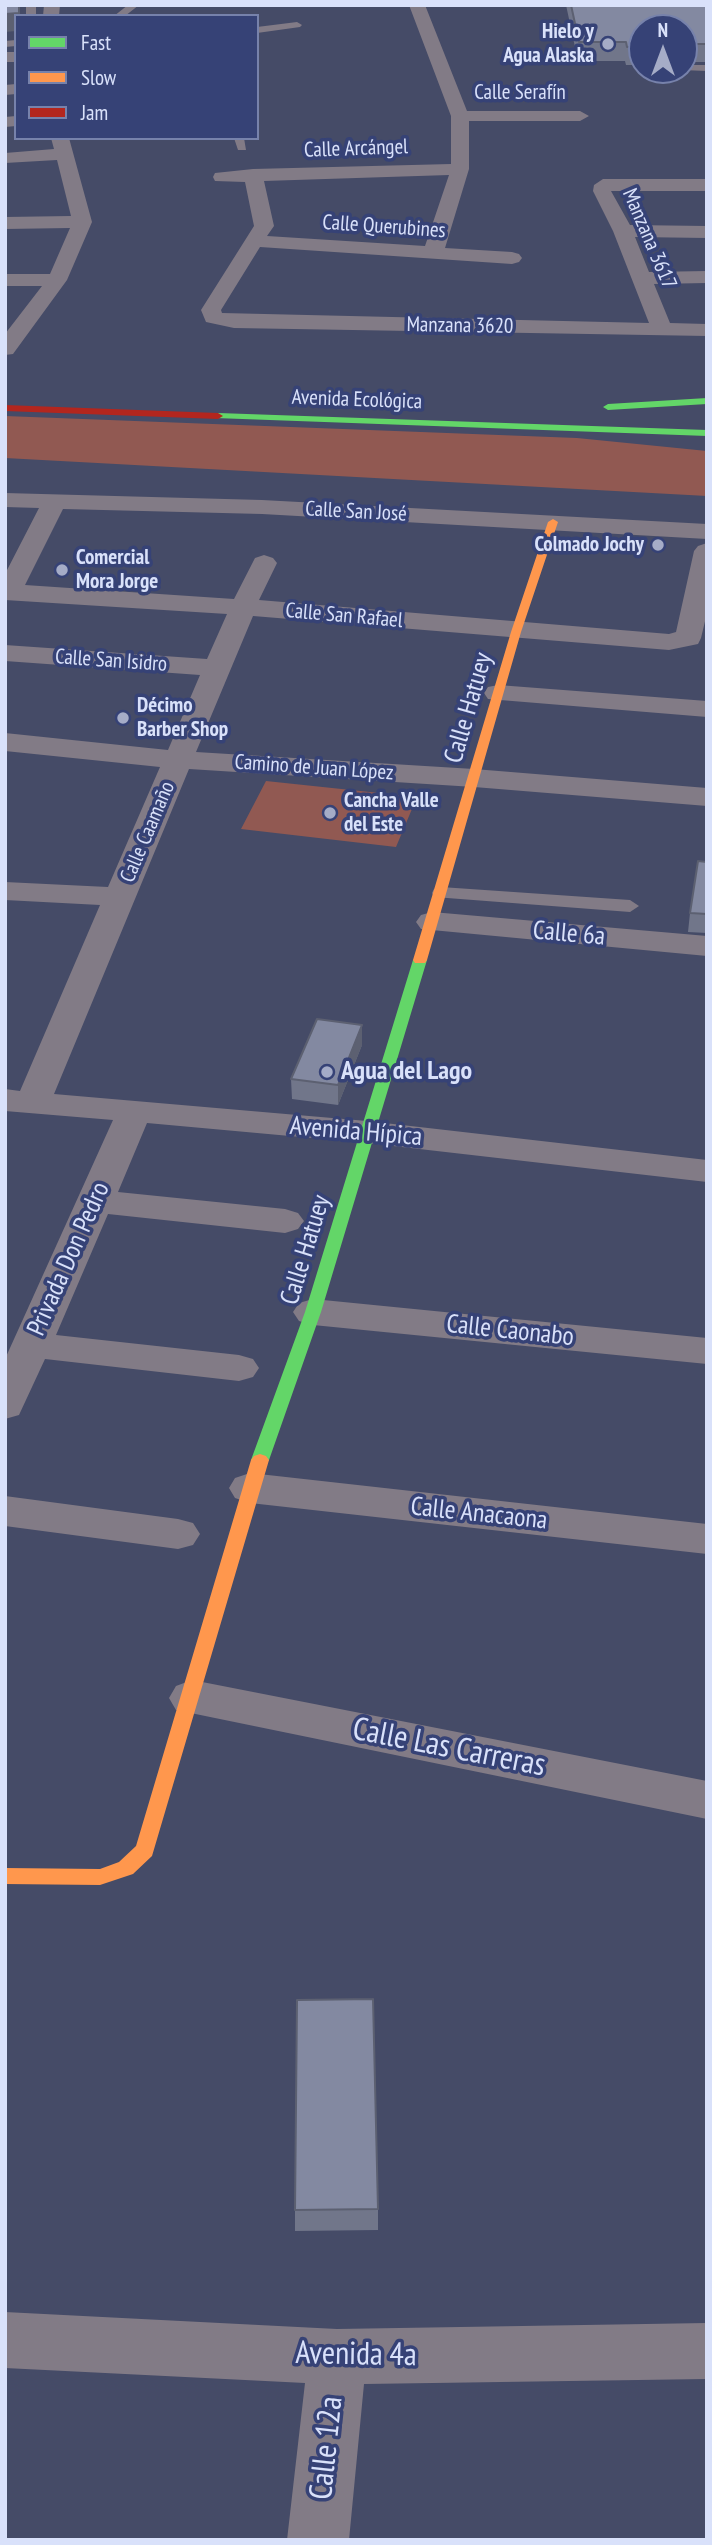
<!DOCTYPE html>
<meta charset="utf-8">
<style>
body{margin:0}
#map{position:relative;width:712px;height:2545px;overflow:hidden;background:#454b67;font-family:"PT Sans Narrow",sans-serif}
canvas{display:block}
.frame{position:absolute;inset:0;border:7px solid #d9e1fa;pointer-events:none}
.legend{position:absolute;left:14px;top:14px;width:245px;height:126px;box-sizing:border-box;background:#364276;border:2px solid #7782ab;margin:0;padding:9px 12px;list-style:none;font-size:21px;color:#d9e1fa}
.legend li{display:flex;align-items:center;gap:14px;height:35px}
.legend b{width:35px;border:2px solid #7782ab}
.north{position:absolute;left:628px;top:14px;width:70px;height:70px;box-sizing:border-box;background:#364276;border:2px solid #7782ab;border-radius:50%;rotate:0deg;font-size:19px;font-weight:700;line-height:28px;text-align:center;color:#d9e1fa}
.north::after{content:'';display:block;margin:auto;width:24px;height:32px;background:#a5acc7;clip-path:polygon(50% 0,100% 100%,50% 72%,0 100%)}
</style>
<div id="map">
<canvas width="712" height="2545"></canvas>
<div class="frame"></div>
<ul class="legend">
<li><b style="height:9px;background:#63d668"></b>Fast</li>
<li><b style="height:9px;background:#ff974d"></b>Slow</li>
<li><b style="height:9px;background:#b3261e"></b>Jam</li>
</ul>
<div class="north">N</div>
</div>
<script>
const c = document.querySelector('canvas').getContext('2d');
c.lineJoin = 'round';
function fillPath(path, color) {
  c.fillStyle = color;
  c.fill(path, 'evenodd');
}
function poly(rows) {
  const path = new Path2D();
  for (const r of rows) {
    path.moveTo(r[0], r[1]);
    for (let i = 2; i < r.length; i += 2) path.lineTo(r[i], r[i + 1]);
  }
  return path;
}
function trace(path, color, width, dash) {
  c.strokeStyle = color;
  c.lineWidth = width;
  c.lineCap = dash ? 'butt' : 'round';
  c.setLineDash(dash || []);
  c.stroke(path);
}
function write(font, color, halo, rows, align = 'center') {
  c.font = font + ' "PT Sans Narrow",sans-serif';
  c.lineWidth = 7;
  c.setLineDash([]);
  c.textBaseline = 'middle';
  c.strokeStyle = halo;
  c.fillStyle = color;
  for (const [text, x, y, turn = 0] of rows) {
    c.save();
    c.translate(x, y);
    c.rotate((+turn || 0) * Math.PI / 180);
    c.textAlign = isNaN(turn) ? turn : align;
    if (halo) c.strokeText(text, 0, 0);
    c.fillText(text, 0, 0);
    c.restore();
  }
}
fillPath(poly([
 [5,416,577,438,707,451,707,496,5,458],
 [266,781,417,797,396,847,241,829]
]), '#915952');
fillPath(poly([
 [26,5,36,5,36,16,26,16,26,5],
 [128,5,139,5,125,16,114,16,128,5],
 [297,22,302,25,300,27,257,33,257,27,297,22],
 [16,40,16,46,5,47,5,41,16,40],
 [684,65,707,65,707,71,681,70,684,70,684,65],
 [234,138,244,138,246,150,238,150,234,138],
 [441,887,630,900,639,906,630,912,434,897,432,893,434,889,441,887]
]), '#827b86');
fillPath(poly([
 [44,5,60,5,59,16,43,16,44,5],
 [409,5,425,5,467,111,580,111,589,116,580,121,469,121,469,169,445,248,512,252,519,254,522,258,519,262,512,264,260,247,221,310,222,313,649,323,613,231,593,191,594,185,603,179,707,179,707,191,611,191,630,225,707,226,707,238,635,237,649,272,707,271,707,283,654,284,670,323,707,324,707,336,234,328,206,322,201,310,254,226,245,182,215,181,213,177,215,173,253,169,451,164,451,116,409,5],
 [449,175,425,246,267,236,274,226,264,181,449,175],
 [5,52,16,52,16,62,5,62,5,52],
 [16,84,16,94,5,95,5,85,16,84],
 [16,116,16,126,5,127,5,117,16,116],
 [51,138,69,138,92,222,67,280,13,354,5,355,5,334,42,286,5,286,5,274,50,274,70,228,5,229,5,217,71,216,57,160,5,163,5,153,54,149,51,138],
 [5,493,262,500,707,524,707,539,262,514,63,509,25,585,234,599,255,558,264,555,273,558,277,563,259,600,669,634,676,632,694,551,698,546,707,543,707,613,701,638,698,644,669,650,253,616,196,752,474,769,707,788,707,806,474,787,189,769,54,1094,367,1121,707,1160,707,1182,367,1143,147,1123,118,1192,285,1209,298,1213,304,1221,298,1229,285,1233,108,1214,56,1335,239,1355,253,1359,259,1368,253,1377,239,1381,45,1359,19,1415,5,1419,5,1359,113,1120,5,1111,5,1089,20,1091,100,905,5,900,5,882,108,887,160,767,5,751,5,733,168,750,200,675,5,661,5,645,207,659,227,614,5,600,5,574,39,508,5,507,5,493],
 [498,685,707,701,707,717,488,699,484,693,488,687,498,685],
 [432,912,707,936,707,956,421,929,416,922,421,915,432,912],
 [313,1299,707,1338,707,1364,313,1325,299,1321,293,1312,299,1303,313,1299],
 [250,1473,707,1524,707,1554,250,1503,235,1498,229,1488,235,1478,250,1473],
 [5,1496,178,1519,193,1523,200,1534,193,1545,178,1549,5,1526,5,1496],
 [192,1680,707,1781,707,1819,176,1710,169,1698,176,1686,192,1680],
 [5,2312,337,2329,707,2323,707,2379,364,2384,349,2540,287,2540,305,2383,5,2368,5,2312]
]), '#827b86');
fillPath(poly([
 [707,398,707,404,608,410,603,407,608,404,707,398],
 [218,413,707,430,707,436,215,418,213,416,218,413],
 [420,956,427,960,321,1312,269,1460,266,1464,254,1464,251,1460,305,1312,413,960,420,956]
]), '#63d668');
fillPath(poly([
 [553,519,558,522,521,632,427,960,425,963,415,963,413,960,511,632,548,522,553,519],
 [260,1454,266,1456,269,1460,152,1856,133,1874,100,1885,5,1884,5,1868,100,1869,119,1862,136,1846,251,1460,254,1456,260,1454]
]), '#ff974d');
fillPath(poly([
 [5,405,218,413,223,416,218,419,5,411,5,405]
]), '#b3261e');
fillPath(poly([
 [566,5,707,5,707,62,684,62,684,28,642,28,642,65,626,65,625,61,578,61],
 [707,862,707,933,688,932,690,913],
 [362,1045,338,1105,292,1099,291,1079],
 [378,2209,378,2230,295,2231,295,2210]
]), '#71768a');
fillPath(poly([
 [19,5,20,5,20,16,16,16,16,31,5,32,5,14],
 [362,1025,362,1045,338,1105,338,1085]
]), '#5c6071');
const building = poly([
 [5,5,19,5,19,13,5,14,5,5],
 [571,5,707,5,707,44,685,44,684,45,684,28,642,28,642,47,627,47,626,42,579,42,571,5],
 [698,861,707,862,707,914,690,913,698,861],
 [317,1019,362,1025,338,1085,291,1079,317,1019],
 [373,1999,378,2209,295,2210,297,2000,373,1999]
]);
fillPath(building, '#8389a1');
trace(building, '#5c6071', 2);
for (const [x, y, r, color] of [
 [608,44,7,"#a5acc7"],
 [658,545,7,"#a5acc7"],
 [62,570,7,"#a5acc7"],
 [123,718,7,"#a5acc7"],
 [330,813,7,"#a5acc7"],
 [327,1072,7,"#a5acc7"]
]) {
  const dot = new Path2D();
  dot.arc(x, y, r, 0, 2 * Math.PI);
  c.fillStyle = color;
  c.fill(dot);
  trace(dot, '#364276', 2.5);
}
write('bold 21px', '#d9e1fa', '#364276', [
 ["Hielo y",594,32,"right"],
 ["Agua Alaska",594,56,"right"],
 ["Colmado Jochy",644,545,"right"],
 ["Comercial",76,558],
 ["Mora Jorge",76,582],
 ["Décimo",137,706],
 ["Barber Shop",137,730],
 ["Cancha Valle",344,801],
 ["del Este",344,825]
], 'left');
write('21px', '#d9e1fa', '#364276', [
 ["Calle Serafín",520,93],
 ["Calle Arcángel",356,149,-2],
 ["Calle Querubines",384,227,4],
 ["Manzana 3617",649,239,67],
 ["Manzana 3620",460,326,1],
 ["Avenida Ecológica",357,400,2],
 ["Calle San José",356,512,3],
 ["Calle San Rafael",344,616,5],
 ["Calle San Isidro",111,661,4],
 ["Camino de Juan López",314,768,4],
 ["Calle Caamaño",148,832,-67]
]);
write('26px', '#d9e1fa', '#364276', [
 ["Calle Hatuey",469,708,-74],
 ["Calle 6a",569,934,5],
 ["Avenida Hípica",356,1132,5],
 ["Calle Hatuey",306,1250,-73],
 ["Privada Don Pedro",69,1259,-66],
 ["Calle Caonabo",510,1331,6],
 ["Calle Anacaona",479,1514,6]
]);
write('bold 26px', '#d9e1fa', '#364276', [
 ["Agua del Lago",341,1072]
], 'left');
write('32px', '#d9e1fa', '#364276', [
 ["Calle Las Carreras",449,1748,11],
 ["Avenida 4a",356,2355,1],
 ["Calle 12a",327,2448,-84]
]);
</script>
